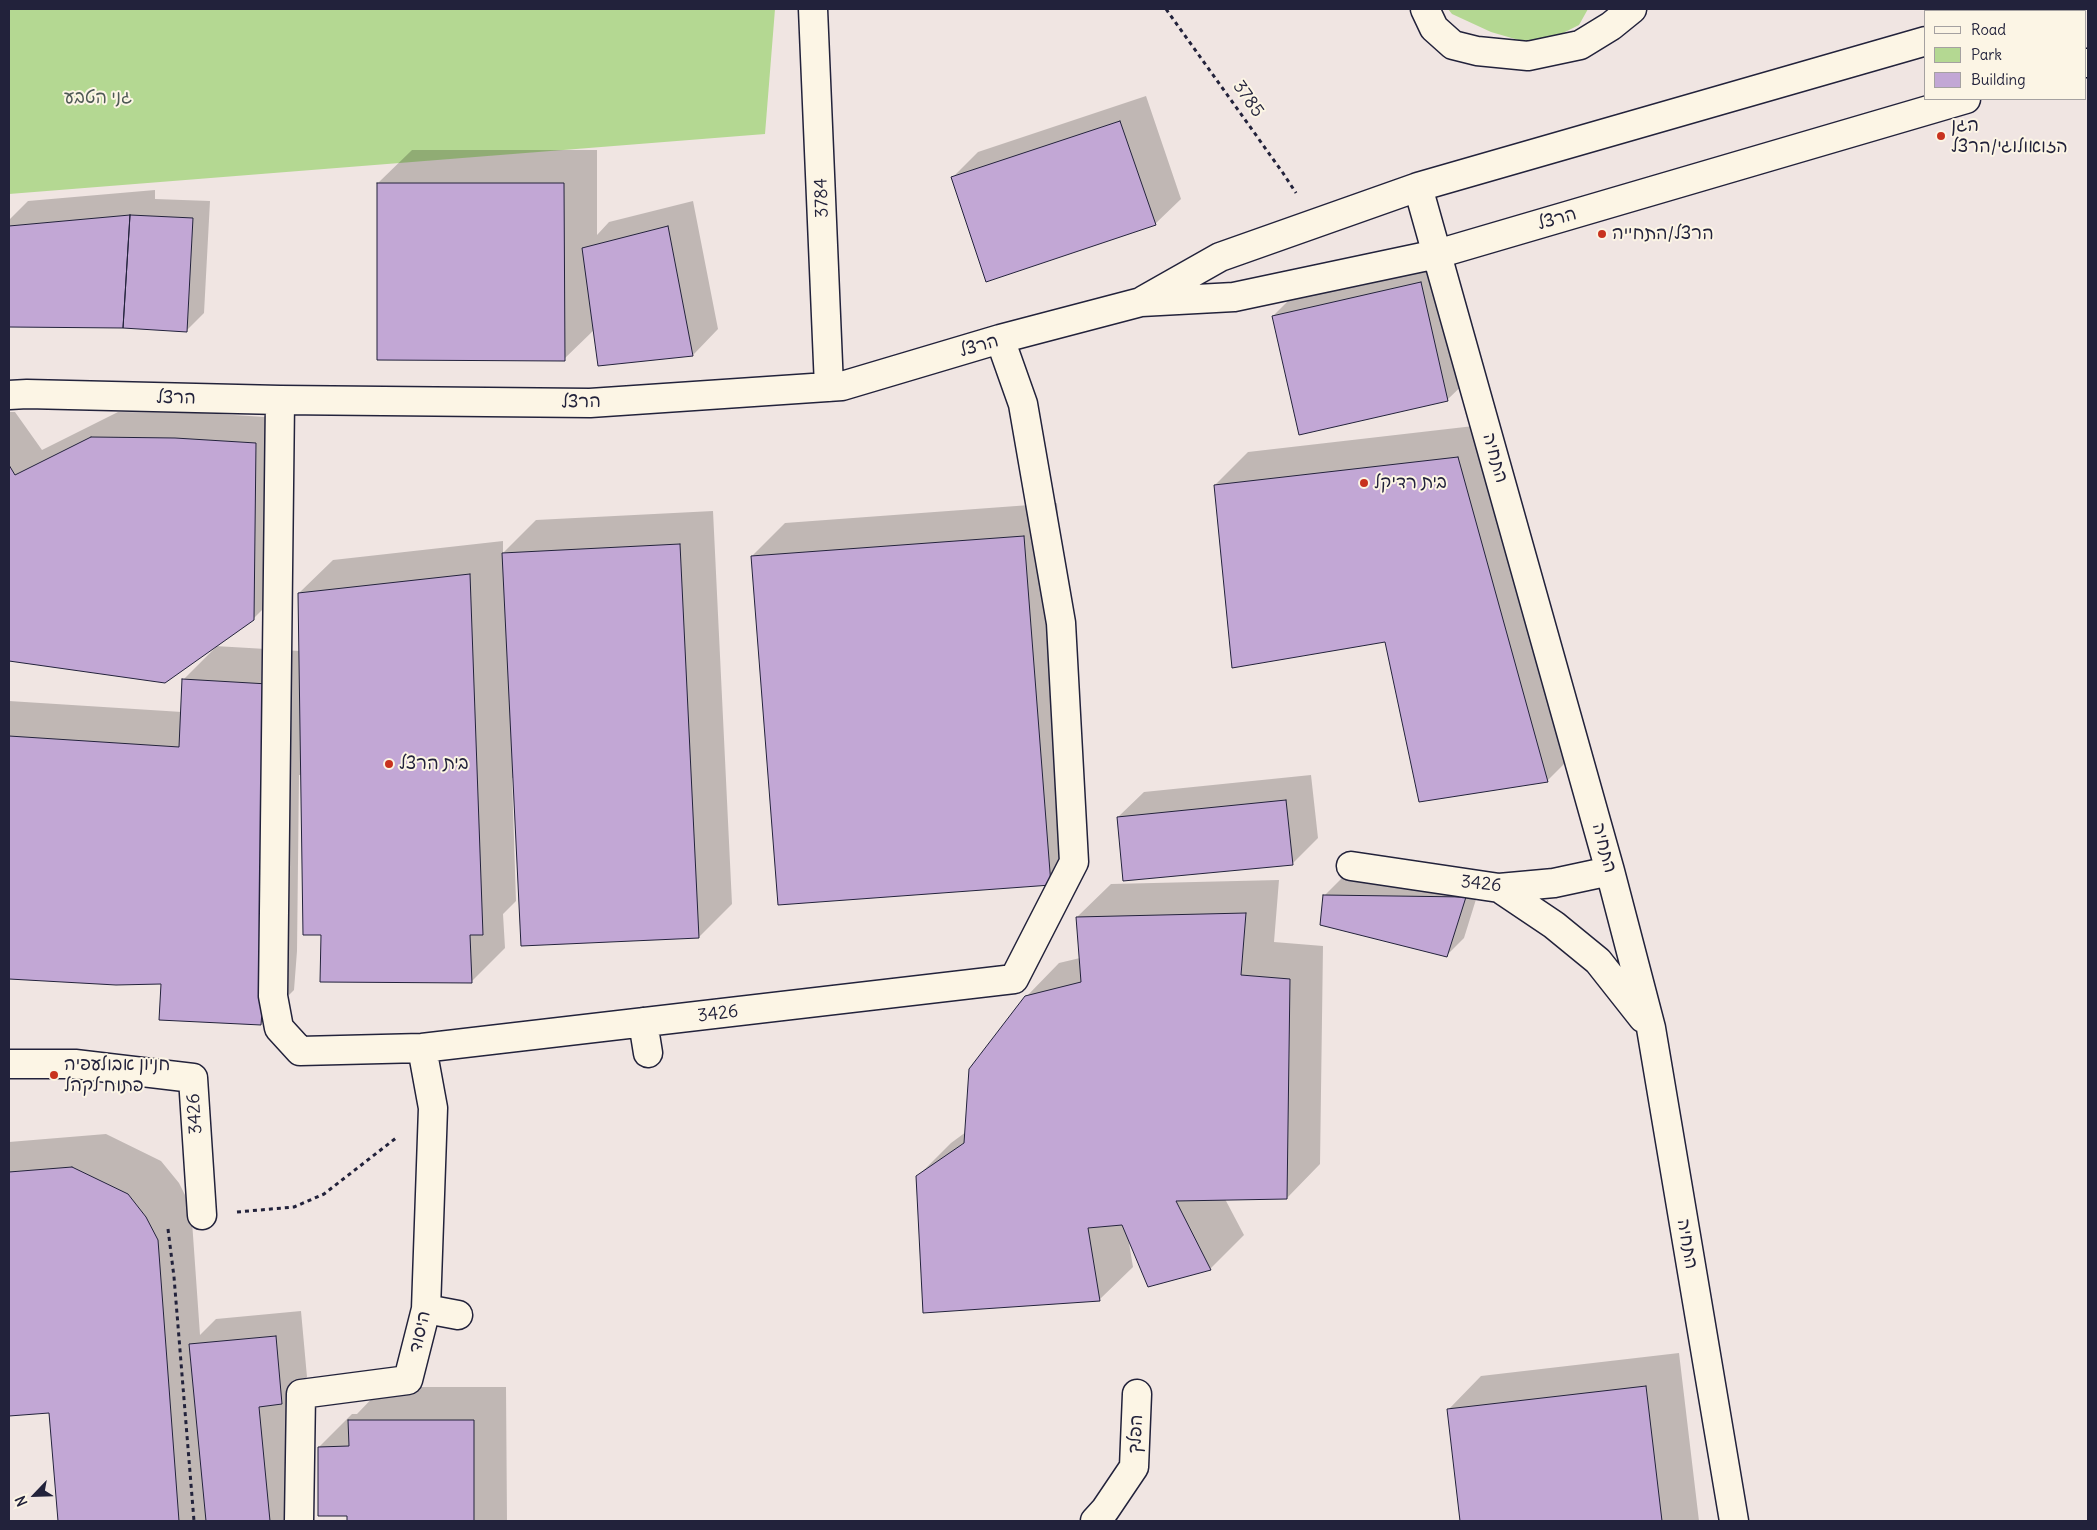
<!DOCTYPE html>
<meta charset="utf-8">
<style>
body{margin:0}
#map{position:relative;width:2097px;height:1530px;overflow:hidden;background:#f0e5e2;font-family:Delius,sans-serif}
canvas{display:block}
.frame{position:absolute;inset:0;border:10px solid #22223b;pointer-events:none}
.legend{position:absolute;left:1924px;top:10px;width:162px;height:90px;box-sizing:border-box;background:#fcf5e5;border:1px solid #a5a1a1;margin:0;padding:6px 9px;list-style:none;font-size:15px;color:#22223b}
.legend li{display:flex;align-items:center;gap:10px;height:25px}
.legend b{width:25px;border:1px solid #a5a1a1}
.north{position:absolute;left:10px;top:1470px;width:50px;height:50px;-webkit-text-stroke:4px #fcf5e5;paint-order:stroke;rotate:246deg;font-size:14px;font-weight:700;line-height:20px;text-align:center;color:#22223b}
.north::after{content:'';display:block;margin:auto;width:18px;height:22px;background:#22223b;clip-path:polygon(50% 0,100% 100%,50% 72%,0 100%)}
</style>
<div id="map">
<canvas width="2097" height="1530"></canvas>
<div class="frame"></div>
<ul class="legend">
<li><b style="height:6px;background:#fcf5e5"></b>Road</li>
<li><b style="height:14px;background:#b4d892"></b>Park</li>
<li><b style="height:14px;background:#c2a7d5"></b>Building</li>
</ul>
<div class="north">N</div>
</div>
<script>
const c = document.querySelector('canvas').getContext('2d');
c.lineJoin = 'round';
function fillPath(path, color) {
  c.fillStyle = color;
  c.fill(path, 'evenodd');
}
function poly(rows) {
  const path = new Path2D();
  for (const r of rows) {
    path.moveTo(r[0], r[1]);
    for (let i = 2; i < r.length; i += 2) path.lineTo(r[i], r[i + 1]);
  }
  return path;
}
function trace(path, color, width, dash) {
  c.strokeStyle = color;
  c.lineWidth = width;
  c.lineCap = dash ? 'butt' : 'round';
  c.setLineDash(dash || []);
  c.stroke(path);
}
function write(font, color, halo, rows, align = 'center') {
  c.font = font + ' Delius,"Playpen Sans Hebrew",sans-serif';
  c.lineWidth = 4;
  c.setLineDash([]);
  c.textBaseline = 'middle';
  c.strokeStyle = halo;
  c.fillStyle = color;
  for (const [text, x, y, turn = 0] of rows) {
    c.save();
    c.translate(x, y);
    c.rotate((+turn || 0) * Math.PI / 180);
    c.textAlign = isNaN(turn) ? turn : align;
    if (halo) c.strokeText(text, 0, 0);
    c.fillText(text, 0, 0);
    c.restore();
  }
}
fillPath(poly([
 [9,9,775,9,765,134,9,194],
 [1448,9,1588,9,1579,25,1553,38,1522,41,1491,32,1452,14]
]), '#b4d892');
fillPath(poly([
 [1146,96,1181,199,1155,224,952,178,978,152],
 [412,150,597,150,597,235,609,222,693,201,718,329,693,355,595,329,564,359,378,183],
 [155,190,155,199,210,201,204,313,187,330,123,327,9,326,9,220,28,201],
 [1446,257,1473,375,1447,400,1273,316,1299,290],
 [9,412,15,412,42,450,118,412,202,413,281,418,279,593,253,619,215,646,300,651,299,593,333,560,503,541,503,553,536,520,713,511,732,904,699,937,514,778,512,778,516,901,503,914,505,948,471,982,322,934,302,775,299,775,297,951,294,990,261,1023,163,982,116,983,9,978,9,701,182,712,184,679,216,647,164,681,9,660],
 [1491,424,1581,747,1548,780,1420,800,1386,641,1215,485,1248,452],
 [1057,503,1084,850,1051,883,752,556,785,523],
 [1311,775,1318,838,1292,864,1118,817,1144,792],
 [1342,878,1482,880,1464,938,1447,955,1324,896],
 [1279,880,1274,942,1323,946,1320,1164,1287,1198,1225,1199,1244,1235,1211,1268,1149,1285,1128,1237,1133,1267,1099,1300,918,1176,951,1143,966,1132,1026,997,1059,963,1080,958,1077,917,1111,884],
 [106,1134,161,1161,179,1183,191,1207,200,1335,216,1319,301,1311,307,1377,286,1398,297,1521,60,1521,50,1412,9,1415,9,1142],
 [1679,1353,1699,1521,1461,1521,1448,1410,1481,1376],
 [383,1387,506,1387,507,1521,348,1521,348,1515,319,1447,352,1414,357,1414]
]), '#0003');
const building = poly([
 [1120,121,1156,225,986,282,951,177,1120,121],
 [377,183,564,183,565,361,377,360,377,183],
 [130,215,193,218,187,332,123,328,130,215],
 [130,215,123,328,9,327,9,226,130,215],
 [668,226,693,356,598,366,582,248,668,226],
 [1421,282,1448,401,1299,435,1272,316,1421,282],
 [91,437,175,438,256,443,254,620,165,683,9,661,9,465,15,475,91,437],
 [1458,457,1548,782,1419,802,1385,642,1232,668,1214,485,1458,457],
 [1024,536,1051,885,778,905,751,556,1024,536],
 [680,544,699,938,521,946,502,553,680,544],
 [470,574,483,935,470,935,472,983,320,982,321,935,303,935,298,593,470,574],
 [182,679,268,684,264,985,261,1025,159,1020,161,984,116,985,9,979,9,736,179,747,182,679],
 [1286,800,1293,865,1123,881,1117,817,1286,800],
 [1323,895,1466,897,1447,957,1320,925,1323,895],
 [1246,913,1241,975,1290,979,1287,1199,1176,1201,1211,1270,1148,1287,1122,1225,1088,1228,1100,1301,923,1313,916,1176,964,1143,969,1069,1025,996,1081,982,1076,917,1246,913],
 [72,1167,128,1194,146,1217,158,1240,179,1521,58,1521,49,1413,9,1416,9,1172,72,1167],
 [276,1336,282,1404,259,1407,270,1521,206,1521,189,1344,276,1336],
 [1646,1386,1662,1521,1460,1521,1447,1409,1646,1386],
 [348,1420,474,1420,474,1521,347,1521,347,1516,318,1516,318,1447,349,1446,348,1420]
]);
fillPath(building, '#c2a7d5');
trace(building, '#22223b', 1);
const minor = poly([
 [813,9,829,387],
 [1425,9,1434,28,1453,45,1477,51,1528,56,1580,45,1611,26,1632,9],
 [2029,11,2037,9],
 [2086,63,2088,63],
 [1418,187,1610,871,1651,1028,1734,1521],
 [1144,300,1220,257,1418,187,1926,41],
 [9,395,27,394,280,400,590,403,842,386,1000,339,1141,302,1234,297,1437,254,1966,99],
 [280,400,273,996,279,1028,300,1051,422,1048,1014,979,1074,862,1061,623,1023,404,1000,339],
 [1351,866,1499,888,1554,883,1610,871],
 [1499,888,1554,925,1598,961,1643,1018],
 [643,1022,648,1053],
 [9,1064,75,1064,193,1078,202,1215],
 [426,1309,458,1315],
 [299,1521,301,1394,408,1380,426,1309,433,1108,422,1048],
 [1095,1521,1105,1510,1134,1467,1137,1394]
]);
trace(minor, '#22223b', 31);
trace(poly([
 [1166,9,1283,173,1296,193],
 [1973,11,1981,9],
 [237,1212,294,1207,324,1194,396,1138],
 [168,1229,174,1277,194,1521]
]), '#22223b', 3, [4, 4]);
trace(minor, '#fcf5e5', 28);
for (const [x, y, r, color] of [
 [1941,136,5,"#c8321e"],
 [1602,234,5,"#c8321e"],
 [1364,483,5,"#c8321e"],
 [389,764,5,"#c8321e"],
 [54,1075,5,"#c8321e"]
]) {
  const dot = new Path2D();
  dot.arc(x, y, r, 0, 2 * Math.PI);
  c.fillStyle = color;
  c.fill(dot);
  trace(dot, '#fcf5e5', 2);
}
write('18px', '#4e5955', '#fcf5e5', [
 ["גני הטבע",98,98]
]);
write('18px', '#22223b', '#fcf5e5', [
 ["3785",1248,99,55],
 ["3784",822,198,-92],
 ["הרצל",1557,219,-16],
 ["הרצל",979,346,-16],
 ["הרצל",176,398,1],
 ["הרצל",581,402,-1],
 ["התחיה",1495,458,74],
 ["התחיה",1604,848,75],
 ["3426",1481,884,6],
 ["3426",718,1014,-7],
 ["3426",195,1114,-94],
 ["התחיה",1687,1244,80],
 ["היסוד",420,1332,-77],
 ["הפלך",1136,1434,-87]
]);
write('18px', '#22223b', '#fcf5e5', [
 ["הגן",1951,126],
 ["הזואולוגי/הרצל",1951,147],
 ["הרצל/התחייה",1612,234],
 ["בית רדיקל",1374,483],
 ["בית הרצל",399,764],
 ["חניון אבולעפיה",64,1065],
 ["פתוח לקהל",64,1086]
], 'left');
</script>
